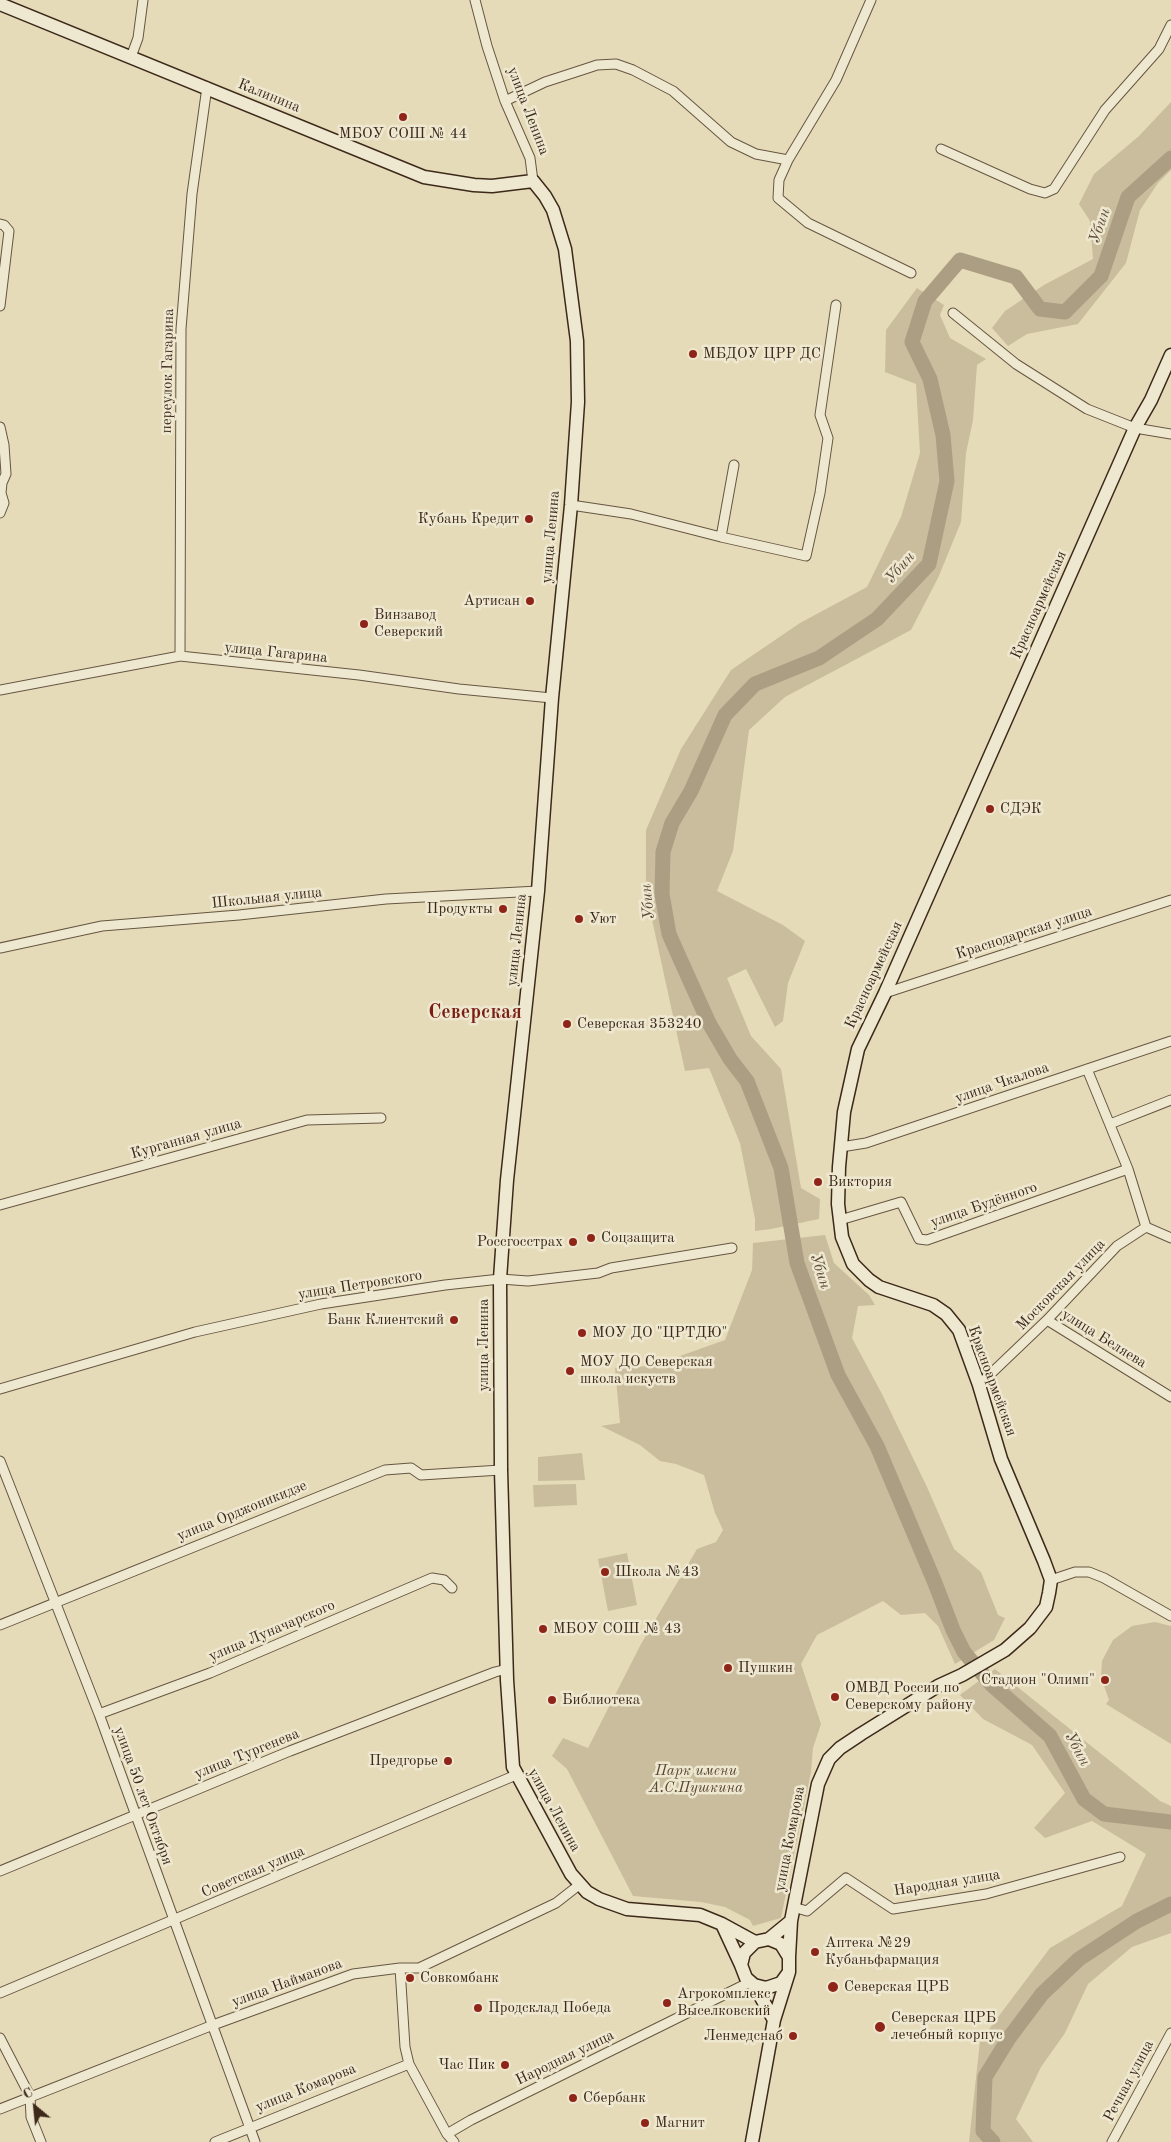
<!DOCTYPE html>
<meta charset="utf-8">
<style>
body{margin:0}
#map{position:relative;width:1171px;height:2142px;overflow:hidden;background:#e6dbb8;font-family:"Old Standard TT",serif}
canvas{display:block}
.north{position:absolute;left:10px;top:2082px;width:50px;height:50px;-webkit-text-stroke:4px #efe8d1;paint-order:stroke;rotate:332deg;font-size:14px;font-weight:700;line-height:20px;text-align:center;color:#3c291a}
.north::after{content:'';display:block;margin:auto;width:18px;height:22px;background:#3c291a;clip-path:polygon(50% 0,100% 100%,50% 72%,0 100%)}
</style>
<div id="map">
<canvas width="1171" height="2142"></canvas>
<div class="north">С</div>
</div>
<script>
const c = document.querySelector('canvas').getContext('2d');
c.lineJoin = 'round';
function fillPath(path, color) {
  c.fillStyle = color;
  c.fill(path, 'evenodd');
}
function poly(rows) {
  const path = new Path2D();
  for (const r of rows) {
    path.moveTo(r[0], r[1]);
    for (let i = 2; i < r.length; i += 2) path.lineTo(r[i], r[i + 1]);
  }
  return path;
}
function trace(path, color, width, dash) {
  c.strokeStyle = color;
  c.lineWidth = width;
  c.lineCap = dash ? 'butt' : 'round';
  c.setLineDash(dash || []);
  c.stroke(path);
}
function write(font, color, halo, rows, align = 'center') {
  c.font = font + ' "Old Standard TT",serif';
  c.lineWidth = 5;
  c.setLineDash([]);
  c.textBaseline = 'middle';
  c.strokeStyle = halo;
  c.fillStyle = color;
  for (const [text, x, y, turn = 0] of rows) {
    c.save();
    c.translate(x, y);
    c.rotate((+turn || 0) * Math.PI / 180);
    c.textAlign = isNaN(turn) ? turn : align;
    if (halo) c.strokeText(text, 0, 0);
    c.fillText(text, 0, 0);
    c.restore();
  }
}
fillPath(poly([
 [1171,102,1171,170,1158,183,1140,210,1126,263,1078,324,1027,334,1008,346,992,328,1005,311,1044,285,1093,259,1090,221,1079,204,1094,174,1139,136],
 [917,288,944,305,940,315,950,338,986,359,977,365,973,420,966,453,961,522,938,578,911,630,785,697,749,730,733,851,717,891,783,925,805,941,788,983,783,1021,775,1027,746,969,727,978,751,1036,781,1069,801,1188,820,1199,819,1219,771,1229,755,1231,755,1219,740,1143,709,1068,685,1071,646,892,646,830,681,749,731,670,800,623,867,587,901,517,920,453,916,384,885,372,886,330],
 [825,1235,834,1263,869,1295,875,1305,858,1306,852,1338,882,1394,927,1487,954,1549,981,1572,998,1615,1005,1618,994,1640,955,1664,938,1626,925,1613,901,1615,883,1601,817,1635,801,1664,821,1724,813,1748,811,1772,781,1918,753,1926,750,1920,725,1907,701,1902,633,1896,567,1769,552,1756,563,1738,588,1748,641,1644,697,1549,716,1542,723,1530,715,1513,704,1475,676,1464,660,1461,640,1445,601,1426,620,1423,615,1368,652,1366,725,1340,752,1270,753,1243],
 [582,1453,585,1480,538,1481,538,1457],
 [576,1484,577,1505,534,1507,533,1485],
 [627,1553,637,1605,608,1611,598,1559],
 [1155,1622,1171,1626,1171,1744,1106,1704,1109,1700,1101,1677,1102,1661,1113,1640,1132,1626],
 [995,1669,1160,1801,1171,1806,1171,1933,1132,1947,1088,1984,1065,2033,1041,2067,1016,2119,1033,2142,969,2142,980,2041,1050,1948,1122,1906,1146,1854,1092,1821,1045,1838,1034,1828,1065,1793,1032,1745,983,1719,960,1695]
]), '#c9bd9d');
trace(poly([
 [1171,158,1128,197,1101,276,1065,312,1040,309,1016,277,960,260,925,301,912,342,930,379,943,435,947,481,929,564,877,619,819,658,755,684,725,715,691,791,672,823,663,852,662,894,669,934,681,961,709,1023,730,1059,747,1081,781,1168,797,1263,838,1375,877,1446,935,1583,953,1630,964,1652,991,1684,1050,1736,1084,1799,1104,1814,1171,1822],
 [993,2142,983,2131,985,2077,1009,2038,1042,1994,1079,1959,1137,1921,1171,1904]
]), '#ac9e82', 15);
const street = poly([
 [475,0,487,46,505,101,530,158,533,181],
 [871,0,836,80,788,160,779,180,778,198,808,223,911,273],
 [131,57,138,38,143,0],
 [505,101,545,82,585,69,597,65,616,64,633,70,673,91,731,142,756,154,788,160],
 [941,149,1030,189,1045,193,1054,189,1105,110,1159,49,1171,25],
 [0,224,4,225,9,231,0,306],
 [953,313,1016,364,1087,409,1135,428,1171,434],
 [0,427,4,445,6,474,2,483,1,493,4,503,0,513],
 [571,505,631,514,721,537,806,556,820,493,828,438,820,415,836,305],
 [721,537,734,465],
 [180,656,181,329,192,194,207,87],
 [0,690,180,656,359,675,459,689,552,698],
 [0,948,102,926,239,915,386,899,538,891],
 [885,993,1171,900],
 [1087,1069,1128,1169,1146,1227],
 [1110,1124,1171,1100],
 [841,1147,866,1143,1171,1041],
 [0,1205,307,1120,381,1118],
 [840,1220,901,1202,919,1239,927,1240,1128,1169],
 [1047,1320,1171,1397],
 [979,1385,1047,1320,1117,1246,1146,1227,1171,1238],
 [0,1389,195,1332,321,1304,445,1285,500,1279,528,1281,598,1273,611,1268,732,1248],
 [0,1461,99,1714,255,2142],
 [1051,1580,1075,1572,1089,1572,1104,1578,1171,1616],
 [0,1625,385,1470,411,1468,421,1475,501,1470],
 [99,1714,210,1673,432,1578,444,1580,452,1588],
 [0,1871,290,1751,495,1672,507,1669],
 [793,1907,807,1911,846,1878,893,1909,986,1894,1120,1857],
 [400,1968,405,2047,409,2064,447,2134,454,2142],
 [0,1993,516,1775],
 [0,2038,30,2096,31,2117,41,2142],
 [0,2109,213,2025,353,1974,400,1968,419,1968,556,1903,579,1885],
 [447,2134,471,2120,750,1982],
 [215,2142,409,2064],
 [1112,2142,1171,2033]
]);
const secondary = poly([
 [0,4,424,177,474,185,492,186,533,181,545,196,553,210,565,249,577,341,578,402,571,505,552,698,538,891,507,1180,500,1279,501,1470,507,1680,513,1767,571,1874,587,1892,599,1899,627,1909,700,1915,722,1924,755,1942],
 [722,1924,741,1965],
 [769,1939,791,1921],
 [789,1957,791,1921,818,1784,829,1759,840,1748,861,1734,938,1686,962,1675,1005,1650,1030,1628,1046,1607,1049,1593,1051,1580,1044,1561,1001,1459,979,1385,959,1330,946,1314,933,1305,879,1287,869,1280,853,1264,842,1237,838,1204,839,1167,844,1112,858,1049,885,993,1135,428,1151,400,1171,355],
 [754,1985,774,2020],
 [752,2142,774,2020,789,1972,789,1957,781,1944,769,1939,755,1942,744,1953,741,1965,746,1978,754,1985,766,1988,781,1983,789,1972]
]);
trace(street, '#665642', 11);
trace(secondary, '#3c291a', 15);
trace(street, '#efe8d1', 9);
trace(secondary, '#efe8d1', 12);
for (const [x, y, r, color] of [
 [403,117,5,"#8f2418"],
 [693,354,5,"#8f2418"],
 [529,519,5,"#8f2418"],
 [530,601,5,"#8f2418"],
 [364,624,5,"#8f2418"],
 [990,809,5,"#8f2418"],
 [503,909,5,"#8f2418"],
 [579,919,5,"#8f2418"],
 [567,1024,5,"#8f2418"],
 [818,1182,5,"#8f2418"],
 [591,1238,5,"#8f2418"],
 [573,1242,5,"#8f2418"],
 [454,1320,5,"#8f2418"],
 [582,1333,5,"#8f2418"],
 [570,1371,5,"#8f2418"],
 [605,1572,5,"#8f2418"],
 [543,1629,5,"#8f2418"],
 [728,1668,5,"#8f2418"],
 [1105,1680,5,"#8f2418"],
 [835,1697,5,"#8f2418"],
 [552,1700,5,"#8f2418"],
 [448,1761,5,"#8f2418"],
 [815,1952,5,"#8f2418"],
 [410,1978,5,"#8f2418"],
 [833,1987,6,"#8f2418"],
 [667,2003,5,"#8f2418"],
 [478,2008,5,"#8f2418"],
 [880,2027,6,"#8f2418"],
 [793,2036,5,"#8f2418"],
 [505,2065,5,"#8f2418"],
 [573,2098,5,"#8f2418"],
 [645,2123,5,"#8f2418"]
]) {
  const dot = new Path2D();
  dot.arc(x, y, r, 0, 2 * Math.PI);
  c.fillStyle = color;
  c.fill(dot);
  trace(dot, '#efe8d1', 2);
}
write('15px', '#3c291a', '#efe8d1', [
 ["Калинина",269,96,22],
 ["улица Ленина",528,111,69],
 ["переулок Гагарина",168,371,-89],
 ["улица Ленина",551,537,-85],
 ["Красноармейская",1039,605,-66],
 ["улица Гагарина",276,653,6],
 ["Школьная улица",267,898,-6],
 ["Краснодарская улица",1024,933,-18],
 ["улица Ленина",517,940,-84],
 ["Красноармейская",874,975,-65],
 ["улица Чкалова",1002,1083,-19],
 ["Курганная улица",186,1139,-16],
 ["улица Будённого",984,1205,-19],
 ["улица Петровского",360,1285,-9],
 ["Московская улица",1061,1285,-46],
 ["улица Беляева",1104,1339,32],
 ["улица Ленина",484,1345,-90],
 ["Красноармейская",992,1381,70],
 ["улица Орджоникидзе",242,1511,-22],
 ["улица Луначарского",272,1631,-23],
 ["улица Тургенева",247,1754,-22],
 ["улица 50 лет Октября",143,1796,70],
 ["улица Ленина",554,1810,61],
 ["улица Комарова",790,1839,-79],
 ["Советская улица",253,1872,-23],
 ["Народная улица",947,1883,-9],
 ["улица Найманова",287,1983,-20],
 ["Народная улица",565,2058,-26],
 ["Речная улица",1129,2081,-62],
 ["улица Комарова",306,2088,-22]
]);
write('15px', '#3c291a', '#efe8d1', [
 ["МБОУ СОШ № 44",403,134,"center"],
 ["МБДОУ ЦРР ДС",703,354],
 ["Кубань Кредит",519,519,"right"],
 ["Артисан",520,601,"right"],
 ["Винзавод",374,615],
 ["Северский",374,632],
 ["СДЭК",1000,809],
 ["Продукты",493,909,"right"],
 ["Уют",589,919],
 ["Северская 353240",577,1024],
 ["Виктория",828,1182],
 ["Соцзащита",601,1238],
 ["Россгосстрах",563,1242,"right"],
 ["Банк Клиентский",444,1320,"right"],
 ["МОУ ДО \"ЦРТДЮ\"",592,1333],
 ["МОУ ДО Северская",580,1362],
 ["школа искуств",580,1379],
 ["Школа №43",615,1572],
 ["МБОУ СОШ № 43",553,1629],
 ["Пушкин",738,1668],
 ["Стадион \"Олимп\"",1095,1680,"right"],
 ["ОМВД России по",845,1688],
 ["Северскому району",845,1705],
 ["Библиотека",562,1700],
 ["Предгорье",438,1761,"right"],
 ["Аптека №29",825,1943],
 ["Кубаньфармация",825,1960],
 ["Совкомбанк",420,1978],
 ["Северская ЦРБ",844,1987],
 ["Агрокомплекс",677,1994],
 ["Выселковский",677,2011],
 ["Продсклад Победа",488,2008],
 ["Северская ЦРБ",891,2018],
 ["лечебный корпус",891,2035],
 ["Ленмедснаб",783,2036,"right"],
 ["Час Пик",495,2065,"right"],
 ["Сбербанк",583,2098],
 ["Магнит",655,2123]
], 'left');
write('italic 15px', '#584734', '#efe8d1', [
 ["Парк имени",696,1771],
 ["А.С.Пушкина",696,1788]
]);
write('italic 16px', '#5e4c39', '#efe8d1', [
 ["Убин",1100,226,-71],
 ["Убин",900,568,-49],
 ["Убин",648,902,-96],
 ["Убин",820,1271,72],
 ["Убин",1077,1749,61]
]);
write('bold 20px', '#7a1f14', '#efe8d1', [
 ["Северская",475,1013]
]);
</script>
